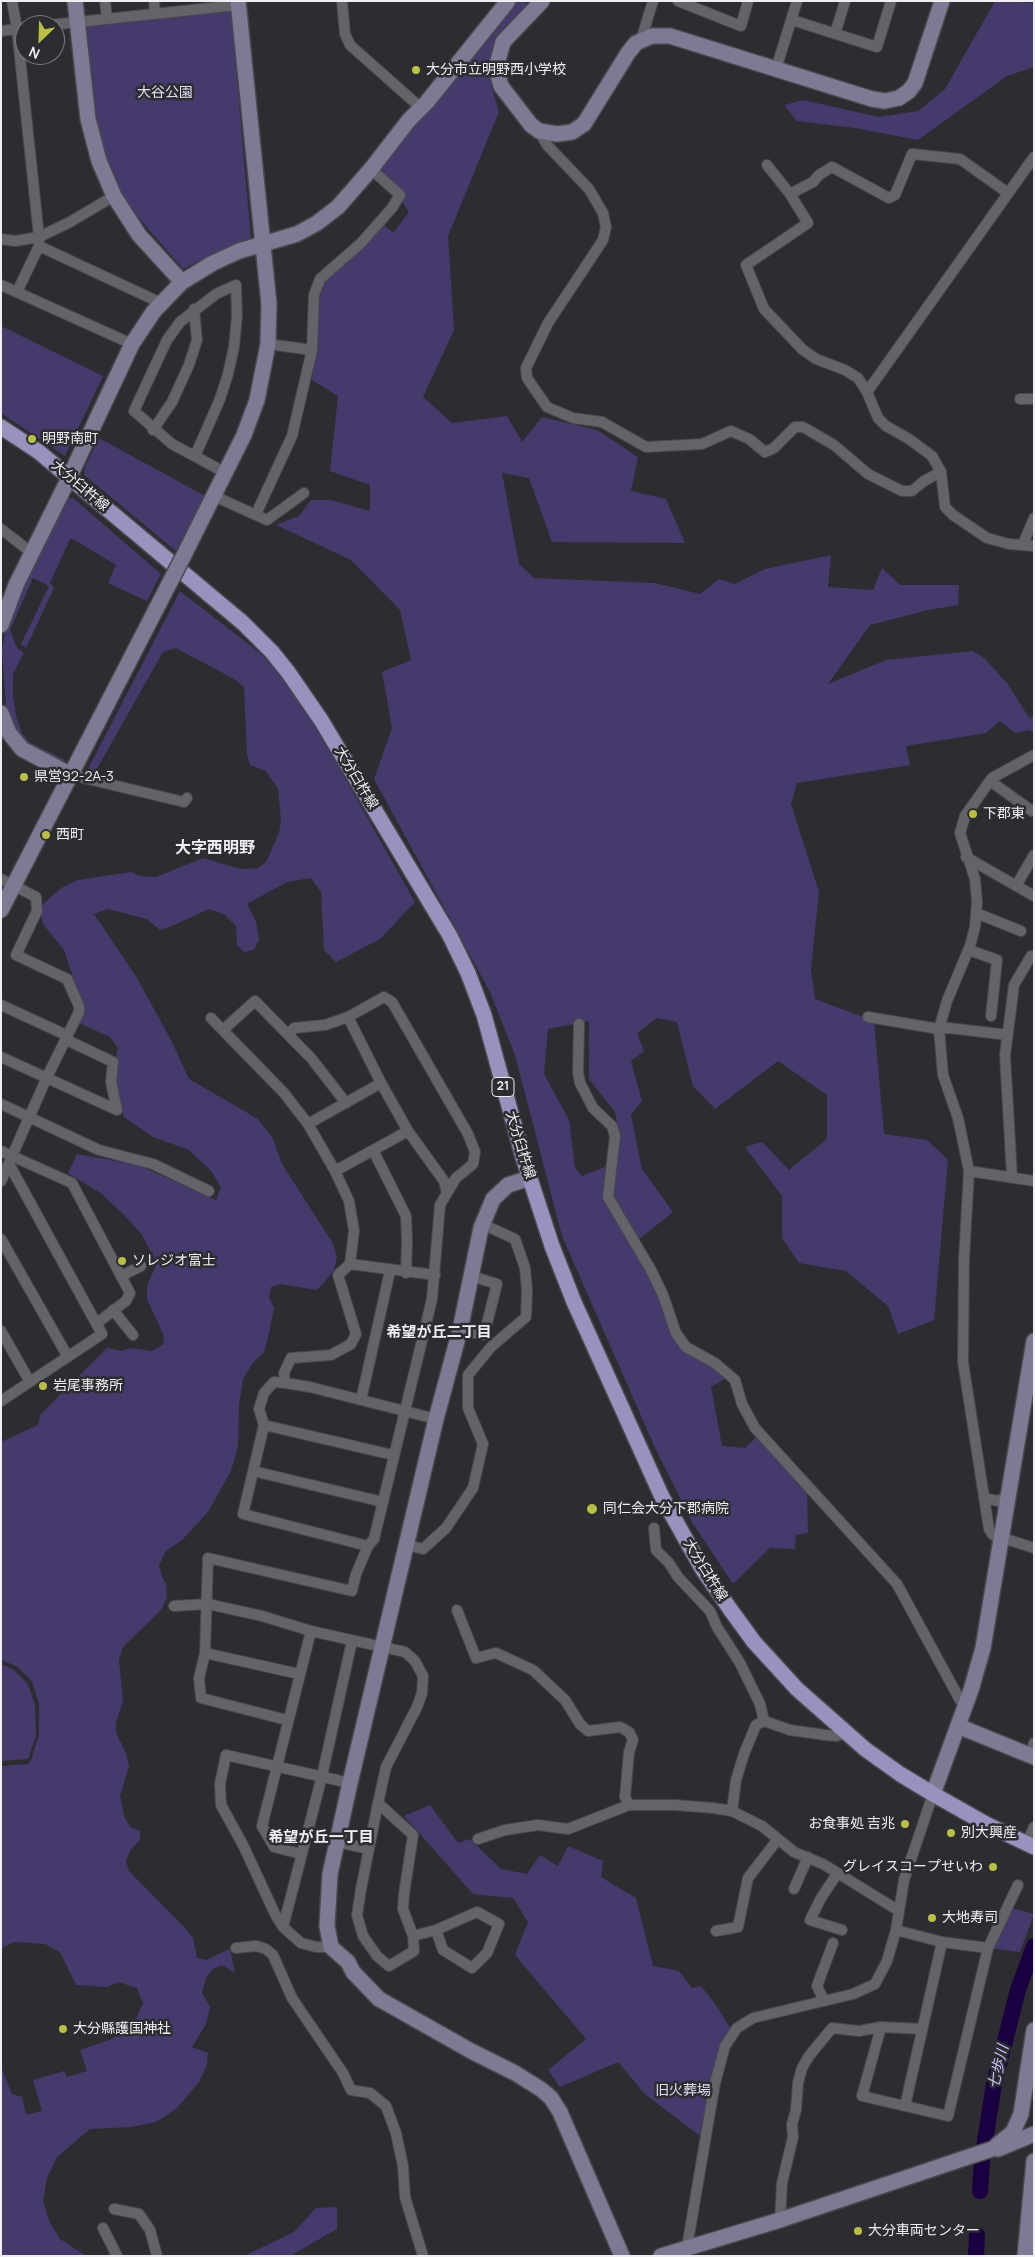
<!DOCTYPE html>
<meta charset="utf-8">
<style>
body{margin:0}
#map{position:relative;width:1035px;height:2257px;overflow:hidden;background:#2c2c31;font-family:Manrope,sans-serif}
canvas{display:block}
.frame{position:absolute;inset:0;border:2px solid #efeef2;pointer-events:none}
.north{position:absolute;left:15px;top:15px;width:50px;height:50px;box-sizing:border-box;background:#2c2c31;border:1px solid #7a7a7e;border-radius:50%;rotate:204deg;font-size:14px;font-weight:700;line-height:20px;text-align:center;color:#efeef2}
.north::after{content:'';display:block;margin:auto;width:18px;height:22px;background:#b9c046;clip-path:polygon(50% 0,100% 100%,50% 72%,0 100%)}
</style>
<div id="map">
<canvas width="1035" height="2257"></canvas>
<div class="frame"></div>
<div class="north">N</div>
</div>
<script>
const c = document.querySelector('canvas').getContext('2d');
c.lineJoin = 'round';
function fillPath(path, color) {
  c.fillStyle = color;
  c.fill(path, 'evenodd');
}
function poly(rows) {
  const path = new Path2D();
  for (const r of rows) {
    path.moveTo(r[0], r[1]);
    for (let i = 2; i < r.length; i += 2) path.lineTo(r[i], r[i + 1]);
  }
  return path;
}
function trace(path, color, width, dash) {
  c.strokeStyle = color;
  c.lineWidth = width;
  c.lineCap = dash ? 'butt' : 'round';
  c.setLineDash(dash || []);
  c.stroke(path);
}
function write(font, color, halo, rows, align = 'center') {
  c.font = font + ' Manrope,"Noto Sans JP",sans-serif';
  c.lineWidth = 5;
  c.setLineDash([]);
  c.textBaseline = 'middle';
  c.strokeStyle = halo;
  c.fillStyle = color;
  for (const [text, x, y, turn = 0] of rows) {
    c.save();
    c.translate(x, y);
    c.rotate((+turn || 0) * Math.PI / 180);
    c.textAlign = isNaN(turn) ? turn : align;
    if (halo) c.strokeText(text, 0, 0);
    c.fillText(text, 0, 0);
    c.restore();
  }
}
fillPath(poly([
 [517,1,525,1,528,5,487,71,499,112,448,236,454,330,423,397,452,423,507,416,522,442,542,417,597,430,638,457,631,491,666,499,685,543,552,542,529,478,502,473,519,564,534,578,655,583,700,594,719,579,735,584,765,569,831,555,828,587,873,590,882,568,900,585,959,585,958,605,928,610,870,625,828,684,886,660,973,651,984,658,1007,683,1030,719,1034,715,1034,734,1030,730,1015,733,1000,721,986,733,906,746,910,765,797,783,791,804,819,892,811,969,815,999,874,1021,884,1134,927,1140,948,1160,934,1320,898,1334,888,1306,846,1271,799,1263,782,1238,782,1196,745,1147,762,1142,789,1170,827,1139,827,1095,778,1061,715,1109,693,1086,677,1022,657,1018,637,1033,644,1051,631,1061,642,1101,631,1115,642,1169,673,1212,638,1240,611,1195,619,1135,615,1112,589,1079,589,1021,548,1029,544,1074,569,1120,575,1168,582,1176,607,1166,606,1199,649,1271,686,1350,728,1377,711,1387,722,1446,745,1448,758,1435,807,1488,808,1533,796,1535,795,1549,770,1548,733,1584,692,1522,656,1450,562,1236,515,1055,490,992,374,779,392,728,382,672,411,660,400,610,351,560,276,525,299,516,311,500,331,500,370,511,370,485,330,471,338,396,312,380,322,281,381,222,393,233,409,212,379,168],
 [995,1,1034,3,1034,67,1007,76,918,140,855,128,797,121,784,105,803,100,879,117,918,111,945,89],
 [231,11,251,240,218,251,183,269,125,202,107,166,94,110,84,27],
 [1,326,103,376,65,456,1,413],
 [99,438,205,496,176,551,84,475,85,467],
 [73,498,161,574,147,601,108,583,116,565,73,539,70,539,50,583,54,588,26,648,21,644,49,586,33,578,10,630,17,648,24,653,13,674,13,696,16,716,22,733,29,742,65,760,63,765,25,742,18,735,6,706,2,651,7,621,66,499],
 [180,591,260,653,296,691,415,902,380,939,336,962,324,950,321,892,311,878,287,882,247,904,256,922,259,940,254,950,244,952,237,945,236,926,225,915,209,909,172,926,160,930,147,919,108,909,94,914,137,978,171,1040,189,1079,258,1119,273,1139,282,1164,332,1242,337,1256,334,1270,323,1284,316,1290,281,1284,271,1287,269,1298,274,1308,269,1333,264,1352,252,1364,243,1379,239,1405,238,1446,231,1471,208,1512,182,1540,166,1551,159,1565,162,1577,166,1584,167,1597,161,1610,123,1647,119,1660,123,1700,116,1723,116,1733,126,1753,129,1766,120,1796,124,1816,130,1827,140,1831,140,1840,131,1849,126,1861,129,1871,185,1928,193,1938,197,1958,206,1960,230,1949,235,1973,222,1965,213,1969,206,1978,202,1993,210,2007,206,2024,192,2047,208,2053,207,2065,199,2082,176,2109,156,2122,131,2127,90,2129,57,2157,47,2178,43,2201,50,2223,60,2239,86,2256,1,2256,1,2067,12,2094,22,2097,26,2115,42,2111,33,2080,64,2071,67,2077,87,2071,80,2050,112,2039,136,2019,143,2003,137,1988,118,1982,107,1987,76,1985,60,1952,45,1944,14,1942,1,1948,1,1766,28,1764,31,1760,39,1735,39,1704,32,1681,16,1666,1,1660,1,1442,38,1425,40,1415,107,1348,122,1351,130,1348,152,1351,164,1344,163,1334,147,1299,147,1286,157,1263,142,1235,128,1219,102,1194,68,1173,77,1154,138,1165,216,1200,221,1187,211,1171,189,1150,153,1137,124,1117,115,1093,115,1060,118,1048,110,1037,79,1023,82,1005,67,959,64,950,43,924,39,908,61,888,78,880,131,872,140,876,156,877,203,858,241,869,258,868,266,862,279,833,281,820,278,789,266,771,250,765,247,755,244,687,234,679,176,648,163,652,94,774,87,771],
 [1,1664,13,1669,28,1684,35,1705,36,1736,28,1759,1,1761],
 [430,1805,458,1843,470,1839,501,1869,527,1874,540,1855,558,1866,568,1846,603,1861,601,1877,636,1898,653,1966,679,1971,692,1988,701,1986,716,2005,730,2028,717,2057,700,2136,645,2094,618,2062,560,2087,548,2070,586,2039,515,1955,528,1922,513,1898,473,1894,404,1816],
 [1008,1907,1034,1914,1020,1952,988,1948],
 [337,2207,337,2229,290,2256,244,2256,294,2232,316,2208]
]), '#463a6d');
trace(poly([
 [980,2191,982,2160,994,2084,1018,1990,1034,1946],
 [976,2255,977,2235]
]), '#1a0040', 16);
const street = poly([
 [12,1,17,29,39,237,39,246,17,292],
 [105,1,107,19],
 [154,1,155,13],
 [342,1,345,34,350,45,421,108],
 [678,1,741,26,748,1],
 [792,20,877,47,891,1],
 [50,25,238,5],
 [1,31,25,28],
 [835,34,845,1],
 [641,40,653,1],
 [776,69,797,1],
 [539,131,547,145,589,189,603,213,606,227,603,240,548,323,526,368,527,378,547,407,573,418,602,422,646,447,702,444,731,431,749,439,765,452,774,448,795,427,803,427,834,445,868,474,902,491,912,491,924,481,941,472],
 [767,165,790,194,808,223,746,265,764,309,802,349,816,359,845,370,858,378,867,392,878,418,886,426,909,439,932,456,941,472,945,507,953,515,987,538,1009,544,1034,546],
 [790,194,813,182,819,175,832,167,889,198,895,195,912,154,960,159,1008,193],
 [1,239,15,241,39,237,70,222,114,196],
 [39,246,161,303],
 [1,285,132,344],
 [312,350,314,295,320,279,361,243,392,208,400,195,371,169],
 [867,392,1034,157],
 [1020,399,1034,399],
 [153,430,172,402,189,365,197,340,194,309],
 [195,456,220,399,228,374,234,347,237,316,236,285,216,294,180,322,167,340,134,411,172,444,226,473],
 [214,496,267,520,304,493],
 [256,514,292,436,312,350,268,344],
 [1,529,32,553],
 [1023,544,1034,518],
 [1034,755,992,778,965,816,960,833,975,879,977,902,975,927,970,946,947,1001,939,1029,943,1075,958,1118,969,1171,964,1259,963,1362,989,1529,993,1535,1034,1548],
 [71,775,184,802,187,798],
 [990,781,1032,811,1034,810],
 [966,857,1034,896],
 [1,879,36,897,37,911,16,955,67,979,79,1006,79,1012,47,1077,1,1181],
 [1016,886,1034,855],
 [976,913,1021,931],
 [969,950,997,960,991,1016],
 [1,1005,66,1035,69,1041,113,1062,111,1082,117,1110,1,1057],
 [348,1017,381,1083,408,1131,444,1181,447,1193],
 [868,1017,939,1029,949,1028,1008,1035],
 [211,1018,284,1093,308,1124,335,1171,349,1201,354,1231,350,1264],
 [579,1024,578,1072,580,1083,593,1108,612,1126,615,1136,608,1197,651,1270,663,1295,676,1333,686,1347,715,1363,735,1380,742,1404,755,1428,897,1584,960,1700,966,1706],
 [223,1030,255,1001,311,1058,346,1103],
 [1,1104,99,1150,153,1164,209,1191],
 [308,1124,381,1083],
 [373,1150,406,1216,407,1241,406,1273],
 [1,1151,72,1183,130,1293,126,1301,97,1323],
 [335,1171,408,1131],
 [969,1171,1034,1181],
 [1012,1177,1005,1055,1014,985,1031,956,1034,957],
 [1,1239,68,1357],
 [121,1276,141,1266],
 [113,1310,133,1335],
 [460,1330,484,1335,497,1284,471,1276],
 [1,1331,30,1382],
 [285,1383,284,1373,291,1358,331,1355,351,1344,356,1334,338,1275,350,1264,435,1275],
 [361,1400,390,1271],
 [1,1401,102,1334,9,1164],
 [264,1425,393,1455],
 [253,1471,383,1502],
 [984,1498,998,1501,1008,1496],
 [654,1528,656,1550,669,1563,678,1577,710,1611,717,1627,740,1663,760,1704,764,1721,790,1730,825,1735,837,1736,844,1732],
 [407,1545,423,1549,446,1528,473,1488,483,1444,468,1408,468,1375,491,1347,526,1317,527,1290,525,1268,515,1239,482,1224],
 [368,1546,243,1514,264,1425,259,1409,264,1393,274,1382,285,1383,310,1387,436,1419],
 [174,1606,208,1604,262,1616,311,1631,405,1652,415,1661,423,1676,422,1693,417,1707,386,1767,378,1803,361,1889,357,1915,363,1936,377,1956,389,1966,414,1951,413,1936,403,1909,404,1894,413,1835,378,1803],
 [457,1610,476,1658,496,1653,533,1670,565,1700,580,1724,588,1731,620,1727,629,1732,633,1740,629,1752,625,1797,629,1805,675,1805,713,1808,732,1811,762,1826,794,1852,823,1864,899,1911],
 [205,1653,299,1674],
 [287,1720,201,1698,199,1678,205,1653,208,1558,352,1591,356,1574,368,1546,374,1539,432,1299,440,1205,456,1178,473,1164,475,1152,468,1134,392,1002,384,997,348,1017,325,1025,294,1028,289,1034],
 [1030,1755,1034,1743],
 [732,1811,736,1780,744,1754,756,1725,764,1721],
 [1030,1836,1034,1827],
 [478,1839,505,1830,538,1825,568,1829,629,1805],
 [337,1842,369,1849],
 [301,1854,274,1847,262,1826,311,1631],
 [837,1874,821,1898,810,1920,842,1930],
 [794,1889,808,1857],
 [283,1927,322,1776,352,1641],
 [716,1931,738,1927,748,1878,778,1839],
 [413,1936,436,1930,477,1912,499,1924,487,1953,472,1968,443,1950,436,1930],
 [331,1947,316,1947,301,1943,283,1927,275,1914,243,1845,221,1805,220,1784,226,1755,350,1783],
 [236,1948,256,1946,266,1949,273,1955,292,1998,343,2073,351,2090,370,2093,386,2106,396,2133,403,2166,405,2197,423,2256],
 [988,1948,1018,1885],
 [824,2001,817,1986,833,1943],
 [881,2027,862,2096,948,2116,988,1948,942,1942,896,1930],
 [905,2106,942,1942],
 [114,2209,139,2214,150,2230,157,2256],
 [780,2220,782,2183,793,2137,792,2124,796,2110,798,2083,802,2068,809,2056,832,2028,859,2031,881,2027,922,2029],
 [103,2228,117,2256],
 [687,2247,715,2083,725,2046,737,2028,753,2018,853,1994,875,1984,887,1961,896,1930,904,1880,933,1794]
]);
const secondary = poly([
 [75,1,88,119,99,161,114,196,139,235,182,282],
 [542,1,503,42,496,68,501,86,531,125,539,131,557,134,572,132,584,124,628,53,636,43,652,36,670,36,872,99,885,101,899,98,909,91,915,83,942,1],
 [183,557,244,435,257,400,268,344,269,304,238,1],
 [1,625,16,585,69,478,132,344,154,311,182,282,213,263,239,251,297,234,317,223,338,207,371,169,409,120,427,102,508,1],
 [1,713,9,733,22,749,71,775],
 [1,910,168,586],
 [530,1178,508,1185,493,1199,481,1228,460,1330,436,1419,350,1783,330,1874,327,1926,331,1947,348,1962,353,1972,379,1999,471,2051,515,2073,542,2090,551,2098,560,2112,622,2256],
 [958,1726,1034,1757],
 [933,1794,971,1690,983,1648,1034,1341],
 [1034,2030,1021,2114,1013,2132,997,2145,998,2149,1034,2134],
 [661,2256,780,2220,998,2147],
 [1025,2256,1034,2161]
]);
const primary = poly([
 [1,427,39,452,243,623,272,652,288,672,321,720,450,936,468,973,484,1015,523,1157,552,1246,574,1302,662,1497,703,1570,730,1609,754,1642,797,1689,865,1749,900,1774,933,1794,986,1824,1034,1847]
]);
trace(street, '#49484d', 12);
trace(secondary, '#49484d', 18);
trace(primary, '#49484d', 18);
trace(street, '#646369', 10);
trace(secondary, '#7f7a94', 15);
trace(primary, '#9a92be', 15);
const secondaryBridge = poly([
 [168,586,183,557]
]);
trace(secondaryBridge, '#49484d', 18, []);
trace(secondaryBridge, '#7f7a94', 15);
for (const [x, y, r, color] of [
 [416,70,5,"#b9c046"],
 [32,439,5,"#b9c046"],
 [24,777,5,"#b9c046"],
 [973,814,5,"#b9c046"],
 [46,835,5,"#b9c046"],
 [122,1261,5,"#b9c046"],
 [43,1386,5,"#b9c046"],
 [592,1509,6,"#b9c046"],
 [905,1824,5,"#b9c046"],
 [951,1833,5,"#b9c046"],
 [993,1867,5,"#b9c046"],
 [932,1918,5,"#b9c046"],
 [63,2029,5,"#b9c046"],
 [858,2231,5,"#b9c046"]
]) {
  const dot = new Path2D();
  dot.arc(x, y, r, 0, 2 * Math.PI);
  c.fillStyle = color;
  c.fill(dot);
  trace(dot, '#2c2c31', 2);
}
for (const [x, y, w] of [
 [503,1087,22]
]) {
  const box = new Path2D();
  box.roundRect(x - w / 2, y - 9.5, w, 19, 4);
  c.fillStyle = '#2c2c31';
  c.fill(box);
  trace(box, '#efeef2', 1);
}
write('bold 12px', '#efeef2', null, [
 ["21",503,1087]
]);
write('14px', '#efeef2', '#2c2c31', [
 ["大分市立明野西小学校",426,70],
 ["明野南町",42,439],
 ["県営92-2A-3",34,777],
 ["下郡東",983,814],
 ["西町",56,835],
 ["ソレジオ富士",132,1261],
 ["岩尾事務所",53,1386],
 ["同仁会大分下郡病院",603,1509],
 ["お食事処 吉兆",895,1824,"right"],
 ["別大興産",961,1833],
 ["グレイスコープせいわ",983,1867,"right"],
 ["大地寿司",942,1918],
 ["大分縣護国神社",73,2029],
 ["大分車両センター",868,2231]
], 'left');
write('14px', '#e0ddf2', '#2c2c31', [
 ["大谷公園",165,93],
 ["旧火葬場",683,2091]
]);
write('14px', '#efeef2', '#2c2c31', [
 ["大分臼杵線",80,486,40],
 ["大分臼杵線",356,778,59],
 ["大分臼杵線",520,1145,73],
 ["大分臼杵線",705,1570,58]
]);
write('bold 15px', '#efeef2', '#2c2c31', [
 ["希望が丘二丁目",439,1333],
 ["希望が丘一丁目",321,1838]
]);
write('italic 15px', '#cec3ff', '#2c2c31', [
 ["七歩川",999,2067,-77]
]);
write('bold 16px', '#efeef2', '#2c2c31', [
 ["大字西明野",215,849]
]);
</script>
